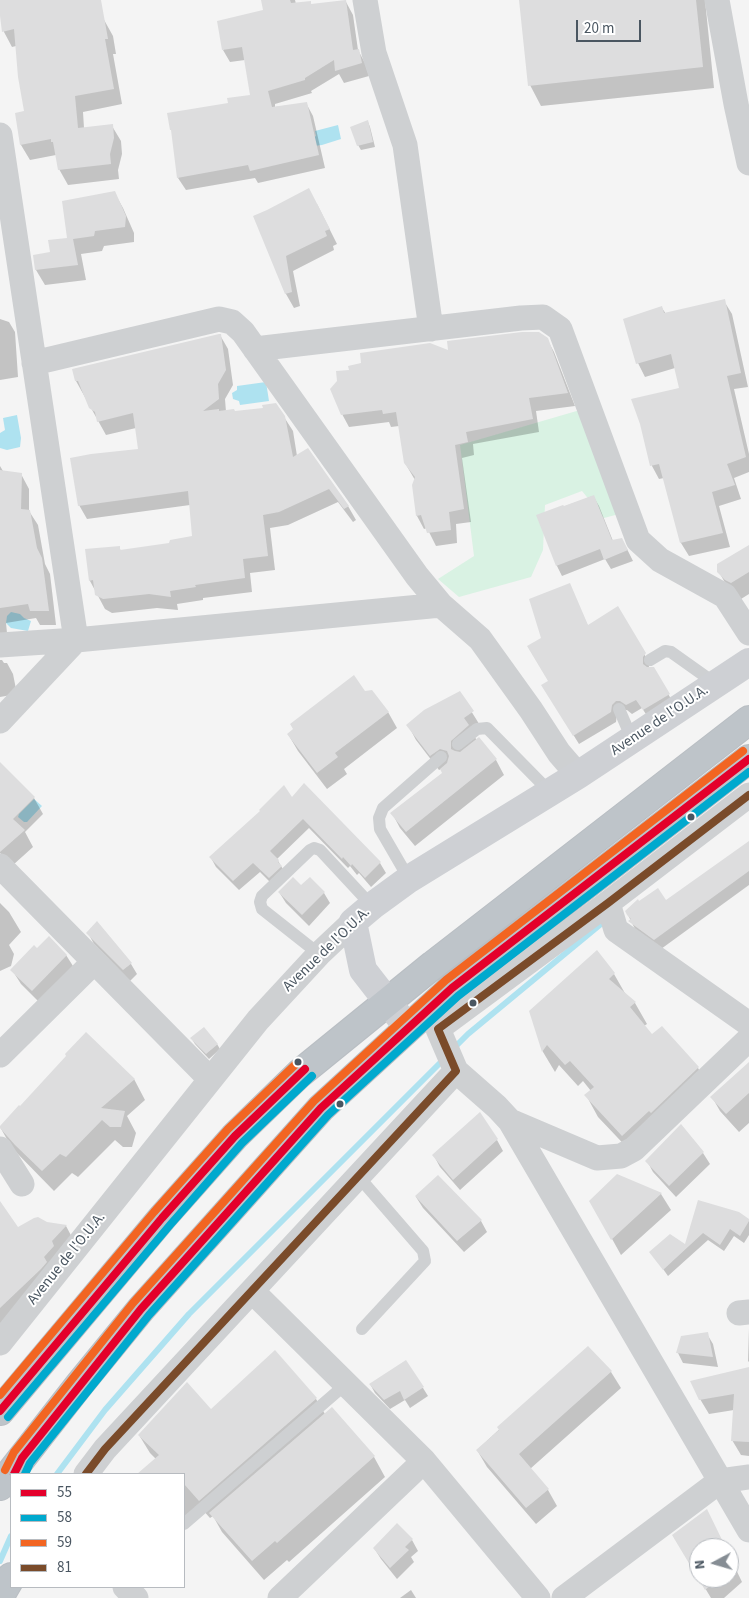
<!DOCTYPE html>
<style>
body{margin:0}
#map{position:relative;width:749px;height:1598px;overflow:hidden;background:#f4f4f4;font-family:"Source Sans 3",sans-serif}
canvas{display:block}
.legend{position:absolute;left:10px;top:1473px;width:175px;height:115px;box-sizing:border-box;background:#fff;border:1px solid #b7bbc0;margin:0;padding:6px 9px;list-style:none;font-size:15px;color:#4a5661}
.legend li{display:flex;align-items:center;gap:10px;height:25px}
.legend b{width:25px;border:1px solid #b7bbc0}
.north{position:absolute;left:689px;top:1538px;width:50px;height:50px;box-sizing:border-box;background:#fff;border:1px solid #b7bbc0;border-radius:50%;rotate:264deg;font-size:14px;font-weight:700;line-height:20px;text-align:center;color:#4a5661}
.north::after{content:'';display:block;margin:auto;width:18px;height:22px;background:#868d94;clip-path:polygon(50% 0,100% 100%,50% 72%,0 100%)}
.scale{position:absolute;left:576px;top:20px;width:65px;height:22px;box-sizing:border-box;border:2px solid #4a5661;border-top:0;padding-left:6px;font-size:15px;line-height:18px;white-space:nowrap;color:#4a5661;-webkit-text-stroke:4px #fff;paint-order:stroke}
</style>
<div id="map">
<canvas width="749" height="1598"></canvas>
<ul class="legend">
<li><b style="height:6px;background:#e4002b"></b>55</li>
<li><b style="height:6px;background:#00a9ce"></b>58</li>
<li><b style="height:6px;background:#f26522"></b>59</li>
<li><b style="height:6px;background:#7a4b2a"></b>81</li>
</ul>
<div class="north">N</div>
<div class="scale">20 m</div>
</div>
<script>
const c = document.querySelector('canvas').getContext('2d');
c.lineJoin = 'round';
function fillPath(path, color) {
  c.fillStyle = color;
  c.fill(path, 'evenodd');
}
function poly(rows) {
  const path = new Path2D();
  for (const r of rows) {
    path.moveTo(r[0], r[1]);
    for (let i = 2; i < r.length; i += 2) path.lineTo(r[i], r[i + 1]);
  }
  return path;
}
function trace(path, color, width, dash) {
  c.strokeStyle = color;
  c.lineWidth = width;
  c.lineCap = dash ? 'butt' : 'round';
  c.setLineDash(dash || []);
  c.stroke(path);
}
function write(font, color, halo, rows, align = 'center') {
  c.font = font + ' "Source Sans 3",sans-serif';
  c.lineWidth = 4;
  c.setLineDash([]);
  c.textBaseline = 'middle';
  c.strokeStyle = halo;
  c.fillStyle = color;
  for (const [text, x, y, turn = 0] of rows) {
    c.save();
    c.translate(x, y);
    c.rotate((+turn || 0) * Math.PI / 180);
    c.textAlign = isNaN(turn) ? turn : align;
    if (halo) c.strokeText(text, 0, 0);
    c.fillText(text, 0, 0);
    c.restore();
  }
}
fillPath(poly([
 [580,410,619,514,604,518,582,491,545,505,543,550,531,577,459,597,438,579,474,556,460,445]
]), '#d9f2e3');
fillPath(poly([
 [338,125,341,139,322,145,314,146,312,138,316,136,315,131],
 [266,382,269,401,240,405,239,401,233,399,232,393,237,390,237,386],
 [17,415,21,438,20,447,7,450,0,448,0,433,5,430,3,418],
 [11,612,20,614,24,618,31,621,28,631,11,628,6,623,7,616],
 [34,799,42,806,27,822,24,822,18,817,19,814]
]), '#aee2f0');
fillPath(poly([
 [0,0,93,0,113,36,116,54,113,54,122,104,83,112,84,128,112,126,121,141,122,154,118,170,119,179,68,185,59,169,56,155,30,160,21,145,25,112,16,46,12,47,4,32],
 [262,0,295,0,296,4,310,2,312,5,346,2,353,15,358,50,365,63,369,76,344,83,339,74,311,91,312,93,275,104,275,107,306,103,313,116,325,168,258,183,255,178,186,190,178,178,229,104,251,96,245,60,230,62,223,50,264,11],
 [521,0,705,0,714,88,541,106,530,85],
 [368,122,370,127,375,147,361,150,358,145],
 [114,192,123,208,134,233,134,242,104,246,102,251,81,254,86,280,45,285,36,270,34,256,52,253],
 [317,204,337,244,333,246,334,250,293,271,300,306,294,308,286,294,254,216],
 [724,301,732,314,748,387,734,389,749,454,749,472,734,478,741,499,719,506,730,547,689,556,681,543,664,478,659,479,652,466,641,424,680,389,675,368,645,377,638,363,662,308,666,314],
 [0,319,9,322,15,332,18,377,0,380],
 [220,335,228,349,233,385,225,399,226,412,284,417,293,431,297,456,348,506,356,520,353,522,338,502,288,525,270,528,275,570,250,573,252,592,203,598,203,600,177,604,178,610,157,608,112,613,105,609,90,581,87,550,119,547,121,551,171,544,193,537,190,505,87,519,79,505,140,450,136,428,106,435,76,381],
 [547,339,554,352,575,406,536,411,539,432,473,444,474,455,462,458,471,522,456,524,457,543,436,546,427,528,424,529,417,516,415,480,405,463,399,426,391,427,389,422,349,427,342,414,449,351],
 [0,466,3,471,21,474,29,489,29,511,38,525,45,564,50,574,56,625,40,625,36,618,6,623,8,643,0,640],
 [593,496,599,506,613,541,627,549,633,561,611,569,605,559,562,576,557,566,538,516],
 [749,546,749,594,741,599,728,588,719,572],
 [569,584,588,626,617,608,650,664,648,669,653,668,674,704,649,719,642,708,632,714,627,710,622,711,617,714,616,722,579,744,548,694,550,681,543,639],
 [0,660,2,660,4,663,7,663,13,674,17,694,0,697],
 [364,692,388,712,397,728,344,769,347,774,327,789,298,751,288,734],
 [460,693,481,727,473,733,477,741,496,760,504,775,415,846,400,828,392,813,444,773,441,769,439,770,416,740,408,725],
 [0,778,34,798,43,814,25,832,33,847,13,865,0,853],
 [304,785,380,863,386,873,371,887,359,873,357,875,350,866,348,868,309,828,277,859,284,871,275,887,260,872,239,890,216,867,211,858,292,799],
 [749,843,749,885,661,949,636,931,628,915,639,902,665,902],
 [301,887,324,893,330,903,309,926,286,903,279,892],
 [0,903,9,912,21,932,9,945,14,954,11,966,0,971],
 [88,933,131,964,137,974,130,981,94,944],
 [66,955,73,966,38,1001,21,984,14,973],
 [614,974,626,995,635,1003,647,1024,644,1026,652,1036,698,1068,710,1089,635,1156,598,1117,586,1095,591,1091,583,1081,578,1086,559,1065,555,1072,543,1052,530,1012],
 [192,1039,217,1044,220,1049,209,1059,195,1044],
 [749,1063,749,1123,739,1132,720,1111,712,1097],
 [134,1079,145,1100,127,1116,136,1133,132,1147,123,1147,115,1140,78,1177,72,1173,54,1191,12,1148,0,1127,21,1108],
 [497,1140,503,1151,460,1190,440,1167,434,1156],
 [703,1153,710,1164,676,1197,653,1172,647,1161],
 [617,1175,661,1194,671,1210,621,1255,591,1201],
 [438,1176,481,1221,487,1232,464,1252,423,1208,416,1197],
 [0,1202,18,1229,47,1223,66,1226,74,1241,0,1331],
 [698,1202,749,1220,749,1235,744,1243,734,1236,724,1251,708,1240,668,1276,651,1252,686,1246],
 [749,1328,749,1362,748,1361],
 [707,1334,713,1344,718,1367,683,1363,678,1353],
 [588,1347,611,1372,621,1388,530,1469,548,1490,557,1506,536,1524,487,1467,477,1450],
 [275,1352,316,1399,325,1414,332,1408,374,1457,385,1477,289,1562,287,1560,264,1580,222,1532,213,1516,210,1518,201,1508,184,1524,184,1474,139,1474,156,1459,150,1453,139,1435,211,1411],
 [749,1368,749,1456,741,1455,732,1440,734,1410,709,1414,700,1399],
 [370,1384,423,1388,428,1396,410,1408,405,1400,390,1409,375,1393],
 [412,1540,418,1551,411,1557,414,1562,397,1579,381,1559,374,1548],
 [729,1555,742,1582,724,1598,711,1598,699,1578,729,1578],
 [411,1590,416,1598,400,1598]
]), '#0003');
trace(poly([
 [452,1050,468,1034,607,919],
 [57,1474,105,1410,189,1314,444,1059],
 [0,1561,11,1536]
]), '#aee2f0', 6);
fillPath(poly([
 [0,0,101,0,108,39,105,39,114,89,75,96,78,128,113,124,114,138,110,154,111,164,58,170,53,142,51,142,51,139,20,145,15,113,24,111,18,77,14,29,2,32,0,16],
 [261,0,290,0,291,3,311,1,311,4,346,0,353,50,359,49,362,63,335,71,334,60,305,78,305,80,268,91,272,107,307,102,319,155,250,171,248,165,177,178,171,130,170,130,167,113,228,103,227,98,250,95,242,47,222,50,217,21,263,10],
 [519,0,696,0,703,67,528,86],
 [368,120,373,142,357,146,350,127],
 [309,188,330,229,325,231,327,236,286,256,292,292,285,294,253,216,267,210],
 [115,191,126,216,125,227,95,231,94,236,73,239,78,265,35,270,33,255,50,252,48,240,67,238,62,201],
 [725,299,741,373,727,376,746,457,727,464,735,485,712,492,723,533,680,543,659,464,650,466,640,424,631,399,679,388,671,354,636,364,623,319,662,306,664,313],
 [522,332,539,332,548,338,568,393,529,398,533,419,466,432,468,442,455,445,464,509,449,512,451,530,427,533,421,515,416,516,412,485,415,477,404,463,396,412,383,414,382,410,341,415,330,389,337,381,336,371,349,370,348,366,361,363,360,353,430,343,448,350,447,341],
 [219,334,221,334,226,370,218,384,219,399,203,411,219,409,219,411,234,409,235,411,263,408,262,405,276,403,285,416,293,457,308,448,349,506,344,509,329,489,279,512,263,515,268,556,243,559,245,578,195,585,196,587,170,591,171,597,149,594,103,599,95,595,93,580,89,581,85,549,120,546,120,550,169,543,170,540,192,536,188,491,78,506,70,458,91,454,138,449,133,413,97,422,95,412,89,408,78,381,75,381,72,369],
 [0,470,22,473,21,509,30,510,37,548,42,558,49,611,30,611,28,604,0,608],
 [594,495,612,540,622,538,628,550,604,560,600,549,556,566,536,515,563,505,564,506],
 [749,545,749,572,731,583,725,580,717,572,717,564],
 [570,583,588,625,618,606,646,653,643,657,643,664,647,667,654,667,670,694,643,710,636,700,626,705,620,701,616,701,612,705,611,712,573,736,541,685,548,681,527,646,541,638,529,599],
 [354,675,365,691,372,690,389,712,335,753,338,757,317,773,287,734,293,729,290,724],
 [460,691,474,711,464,718,469,725,451,741,451,749,455,751,460,752,479,737,497,759,406,832,390,813,442,773,440,769,447,763,449,756,447,751,440,749,430,756,406,725,424,710],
 [0,762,35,797,13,819,25,830,0,852],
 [304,783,381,862,365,878,352,864,351,866,343,857,342,859,303,819,270,851,279,860,278,862,282,866,269,878,253,863,233,881,209,857,260,811,259,810,284,785,292,797],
 [749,841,749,871,654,940,628,921,631,919,627,915,625,911,638,899,639,901,658,888,666,900],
 [293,877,301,885,310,877,325,892,302,915,278,892],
 [97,921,132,963,123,970,86,933],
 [49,936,67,955,32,991,10,970,34,945,37,948],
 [597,950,615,973,609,979,636,1002,630,1007,652,1034,662,1026,699,1067,651,1113,649,1111,622,1136,584,1095,594,1087,570,1061,565,1065,547,1045,542,1052,529,1011],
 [204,1027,218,1044,206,1054,190,1038],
 [86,1032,135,1079,101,1108,125,1111,121,1127,110,1127,102,1120,66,1157,60,1154,42,1171,15,1145,0,1128,0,1126,19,1105,20,1106,66,1056,65,1054],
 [749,1062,749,1093,726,1114,710,1097],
 [480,1112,498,1139,453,1180,432,1155],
 [681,1124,704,1152,669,1186,645,1161],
 [617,1174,662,1193,611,1240,589,1201],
 [438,1175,482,1220,457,1241,415,1196],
 [698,1200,739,1212,749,1219,749,1221,740,1236,730,1229,720,1245,703,1233,663,1270,649,1252,670,1234,685,1244],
 [0,1201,18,1227,34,1218,38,1217,47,1222,67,1225,52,1241,54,1246,44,1257,47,1262,41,1269,0,1308],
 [708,1332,713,1357,676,1353,681,1336],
 [588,1346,612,1371,519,1454,549,1489,526,1508,476,1450,499,1430,497,1427],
 [275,1350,317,1398,199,1501,184,1484,184,1474,137,1474,159,1455,138,1435,187,1382,211,1409],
 [406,1360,424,1387,404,1400,400,1391,384,1400,369,1384],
 [749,1367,749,1442,731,1441,734,1394,699,1400,690,1381],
 [332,1407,375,1456,277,1543,275,1541,252,1561,209,1513],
 [707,1509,726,1548,699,1548,699,1578,719,1578,705,1590,672,1535],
 [397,1523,413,1539,405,1547,409,1550,390,1568,373,1548]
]), '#ddddde');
const highway = poly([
 [0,1411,162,1218,235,1136,299,1074,433,965,749,720],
 [0,1486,79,1385,141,1309,321,1108,452,988,749,759],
 [0,1596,11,1577]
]);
trace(highway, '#b9bec3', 30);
trace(poly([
 [650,660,665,651,671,652,716,684],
 [619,709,632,739],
 [458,744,477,729,487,728,550,792],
 [409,879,380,829,379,818,383,808,441,757],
 [319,954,262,909,260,902,262,896,310,850,314,848,320,850,372,906],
 [358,1176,423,1251,425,1261,362,1329],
 [184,1524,346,1384]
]), '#ced0d2', 12);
trace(poly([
 [365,0,374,53,405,145,431,329],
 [717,0,736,104,749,163],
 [0,135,76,640],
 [255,349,521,318,543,317,560,329,638,540,660,560,725,596,749,633],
 [34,363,219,319,232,322,243,332,417,576,441,605,480,639,531,710,559,753,578,775],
 [0,645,76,640,441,605],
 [0,721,76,640],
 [0,866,210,1079],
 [608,903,616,930,749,1024],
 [457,984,438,1029,456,1071,497,1107,510,1121,597,1158,621,1156,634,1149,749,1039],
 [439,1028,608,903,749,795],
 [0,1055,94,962],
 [510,1121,749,1530],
 [0,1149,22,1184],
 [252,1291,424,1461,538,1598],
 [739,1313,749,1312],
 [0,1343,258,1020,319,954,353,922],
 [86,1474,105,1449,456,1071],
 [125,1587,136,1598],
 [280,1598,424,1461],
 [564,1598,720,1481,749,1477]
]), '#ced0d2', 25);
trace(poly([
 [408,1028,363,970,353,922,372,906,409,879,578,775,749,662]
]), '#ced0d4', 28);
trace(highway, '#bec4c9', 28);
trace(poly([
 [0,1411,162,1218,235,1136,305,1069],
 [14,1474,22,1458,141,1309,321,1108,452,988,749,759]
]), '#e4002b', 8);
trace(poly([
 [8,1417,170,1225,242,1143,312,1076],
 [25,1474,30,1463,149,1315,328,1115,458,996,749,772]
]), '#00a9ce', 8);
trace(poly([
 [0,1395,154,1212,228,1129,298,1062],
 [5,1470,14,1452,133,1303,314,1101,446,980,743,751]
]), '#f26522', 8);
trace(poly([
 [86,1474,105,1449,456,1071,438,1029,608,903,749,795]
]), '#7a4b2a', 8);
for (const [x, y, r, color] of [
 [691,817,4.5,"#4a5661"],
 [473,1003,4.5,"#4a5661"],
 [298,1062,4.5,"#4a5661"],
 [340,1104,4.5,"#4a5661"]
]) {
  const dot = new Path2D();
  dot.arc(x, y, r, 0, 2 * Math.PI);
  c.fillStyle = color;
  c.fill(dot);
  trace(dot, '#fff', 2);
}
write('15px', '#4a5661', '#fff', [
 ["Avenue de l'O.U.A.",660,721,-34],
 ["Avenue de l'O.U.A.",327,950,-44],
 ["Avenue de l'O.U.A.",67,1259,-51]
]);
</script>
